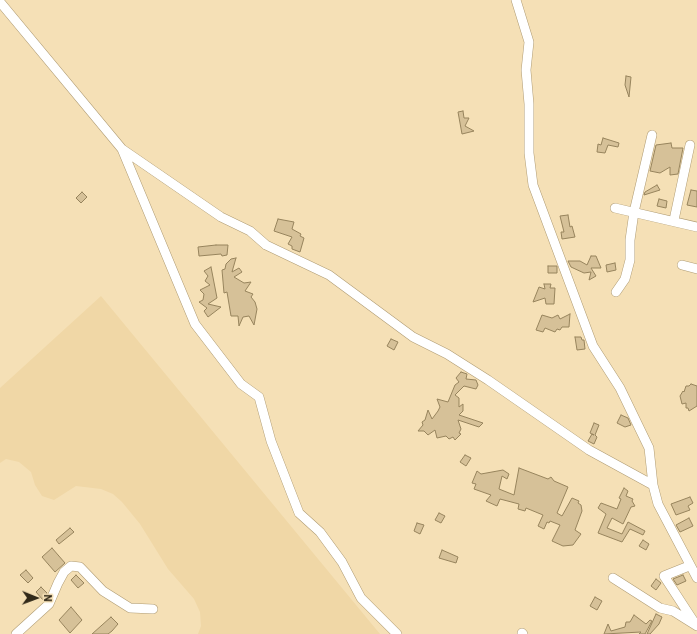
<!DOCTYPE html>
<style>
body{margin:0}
#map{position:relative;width:697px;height:634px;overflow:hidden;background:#f5e0b6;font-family:Barlow,sans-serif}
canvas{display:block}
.north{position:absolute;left:16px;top:578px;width:40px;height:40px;-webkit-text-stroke:3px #f5e0b6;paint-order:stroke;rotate:91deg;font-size:11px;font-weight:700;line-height:16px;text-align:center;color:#312919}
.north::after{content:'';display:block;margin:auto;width:14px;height:18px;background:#312919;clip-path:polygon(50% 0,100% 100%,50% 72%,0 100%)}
</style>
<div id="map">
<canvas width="697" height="634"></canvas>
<div class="north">N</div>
</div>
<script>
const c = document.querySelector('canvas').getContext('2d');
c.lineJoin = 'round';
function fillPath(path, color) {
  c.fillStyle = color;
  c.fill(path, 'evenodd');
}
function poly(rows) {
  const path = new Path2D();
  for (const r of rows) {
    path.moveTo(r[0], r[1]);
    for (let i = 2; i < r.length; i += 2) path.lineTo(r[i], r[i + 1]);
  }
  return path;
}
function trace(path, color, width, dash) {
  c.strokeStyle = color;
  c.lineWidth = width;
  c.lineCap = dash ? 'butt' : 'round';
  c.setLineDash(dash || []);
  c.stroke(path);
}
fillPath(poly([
 [101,296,380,634,198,634,201,626,200,612,194,599,168,569,140,524,122,502,113,494,101,489,76,486,54,500,42,496,35,485,31,472,19,462,6,459,0,463,0,388]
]), '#f0d7a6');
const building = poly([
 [626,76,631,77,629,97,625,85,626,76],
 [463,111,464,118,469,118,465,126,474,131,462,134,458,112,463,111],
 [603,138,619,143,618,147,608,145,605,153,597,152,598,144,601,145,603,138],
 [671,143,672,148,683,148,678,174,670,175,670,167,660,173,650,171,656,145,671,143],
 [657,185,660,190,644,195,645,192,657,185],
 [691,190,697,191,697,207,687,205,691,190],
 [82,192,87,197,81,203,76,198,82,192],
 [659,199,667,201,666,208,657,206,659,199],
 [568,215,570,227,572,226,575,237,562,239,561,232,564,232,560,216,568,215],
 [278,219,294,222,292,229,301,234,300,236,304,238,300,252,292,249,292,246,288,244,292,237,274,231,278,219],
 [216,245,228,245,227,255,222,256,221,254,199,256,198,247,216,245],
 [591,256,596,256,601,268,591,268,596,276,589,280,591,272,584,273,571,267,568,261,580,261,587,265,591,256],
 [236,258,232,272,239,268,242,272,234,277,244,283,251,282,245,291,253,294,251,297,255,302,257,309,254,325,249,316,243,317,239,326,238,316,231,316,227,292,224,293,222,270,225,269,226,264,231,259,236,258],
 [615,263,616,270,607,272,606,265,615,263],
 [548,266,557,266,557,273,548,273,548,266],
 [211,267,217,298,208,304,221,307,208,317,204,311,207,308,199,302,203,300,204,294,200,290,210,285,205,281,208,276,204,271,211,267],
 [544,284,551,284,550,288,555,288,554,304,546,304,545,298,533,302,539,287,545,289,544,284],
 [570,314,569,327,562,327,560,330,557,329,555,332,545,328,543,332,536,330,542,315,552,318,558,315,560,319,570,314],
 [575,337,581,337,582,340,584,340,585,349,577,350,575,337],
 [391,339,398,342,394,350,387,346,391,339],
 [461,372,467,374,466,379,476,380,478,385,476,389,464,386,455,395,459,398,459,407,463,404,463,411,459,415,483,423,479,427,458,420,461,429,459,433,461,434,455,440,453,437,449,439,446,436,437,438,435,430,428,435,424,431,418,431,423,425,422,422,425,420,428,410,432,419,438,411,440,407,437,399,448,402,455,385,459,382,456,378,461,372],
 [691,384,697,386,697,406,689,411,688,408,686,408,686,403,682,404,680,396,683,391,684,392,686,386,689,386,691,384],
 [621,415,628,418,631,425,625,427,617,423,621,415],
 [594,423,599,425,595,435,597,437,594,444,588,441,592,434,594,435,590,433,594,423],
 [465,455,471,458,466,466,460,462,465,455],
 [519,468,548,479,551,477,554,481,568,487,557,513,562,516,572,498,579,501,578,503,581,505,582,511,575,530,581,534,573,545,563,546,552,541,560,525,550,521,549,523,547,522,544,529,538,526,543,515,526,508,525,511,518,509,519,504,500,499,497,506,486,501,491,495,474,489,476,484,472,483,477,471,481,474,503,470,509,474,507,479,502,476,499,489,514,495,519,468],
 [624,488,628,491,626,496,633,499,632,501,635,506,631,507,623,524,612,518,607,528,622,534,628,522,645,531,643,535,630,529,622,542,598,533,606,514,598,508,601,503,617,509,621,499,619,498,624,488],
 [690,497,693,503,688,506,690,510,676,515,671,504,690,497],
 [439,513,445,516,441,523,435,520,439,513],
 [689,518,693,526,680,532,676,525,689,518],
 [417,523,424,525,420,534,414,531,417,523],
 [70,528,74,532,59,544,56,540,70,528],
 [643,540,649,544,646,550,639,546,643,540],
 [52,548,65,563,55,572,42,557,52,548],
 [442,550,458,557,456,563,439,558,442,550],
 [26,570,33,578,28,583,20,575,26,570],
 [76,575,84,583,78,588,71,580,76,575],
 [683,575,686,581,677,585,673,579,683,575],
 [656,579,661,583,656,590,651,586,656,579],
 [41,587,47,593,43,600,36,592,41,587],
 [595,597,602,601,597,610,590,606,595,597],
 [71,607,82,620,70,633,59,620,71,607],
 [656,614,662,617,659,624,650,634,647,634,656,614],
 [634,615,646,624,650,620,652,621,645,634,639,634,641,632,604,634,608,624,611,631,625,627,626,622,630,622,634,615],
 [111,617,118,624,112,631,108,634,92,634,111,617]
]);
fillPath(building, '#d6c198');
trace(building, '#97845d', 1);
const minor = poly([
 [516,0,529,42,526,70,529,104,529,153,533,185,593,346,620,388,649,448,653,485,658,504,697,578],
 [0,2,122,149,221,217,250,231,266,245,329,275,413,337,447,354,488,380,589,450,653,485],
 [122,149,195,324,241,384,259,397,271,441,299,513,320,532,342,562,361,598,397,634],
 [615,208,697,227],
 [674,220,690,145],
 [682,265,697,269],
 [616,292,625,279,630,260,630,240,634,212,652,135],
 [689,566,664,576,694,622],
 [613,578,660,608,673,611,697,626],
 [522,633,523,634],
 [16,634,49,604,58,583,64,572,71,566,80,567,103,591,130,608,153,609]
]);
trace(minor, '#af9b73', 10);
trace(minor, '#fff', 9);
</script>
